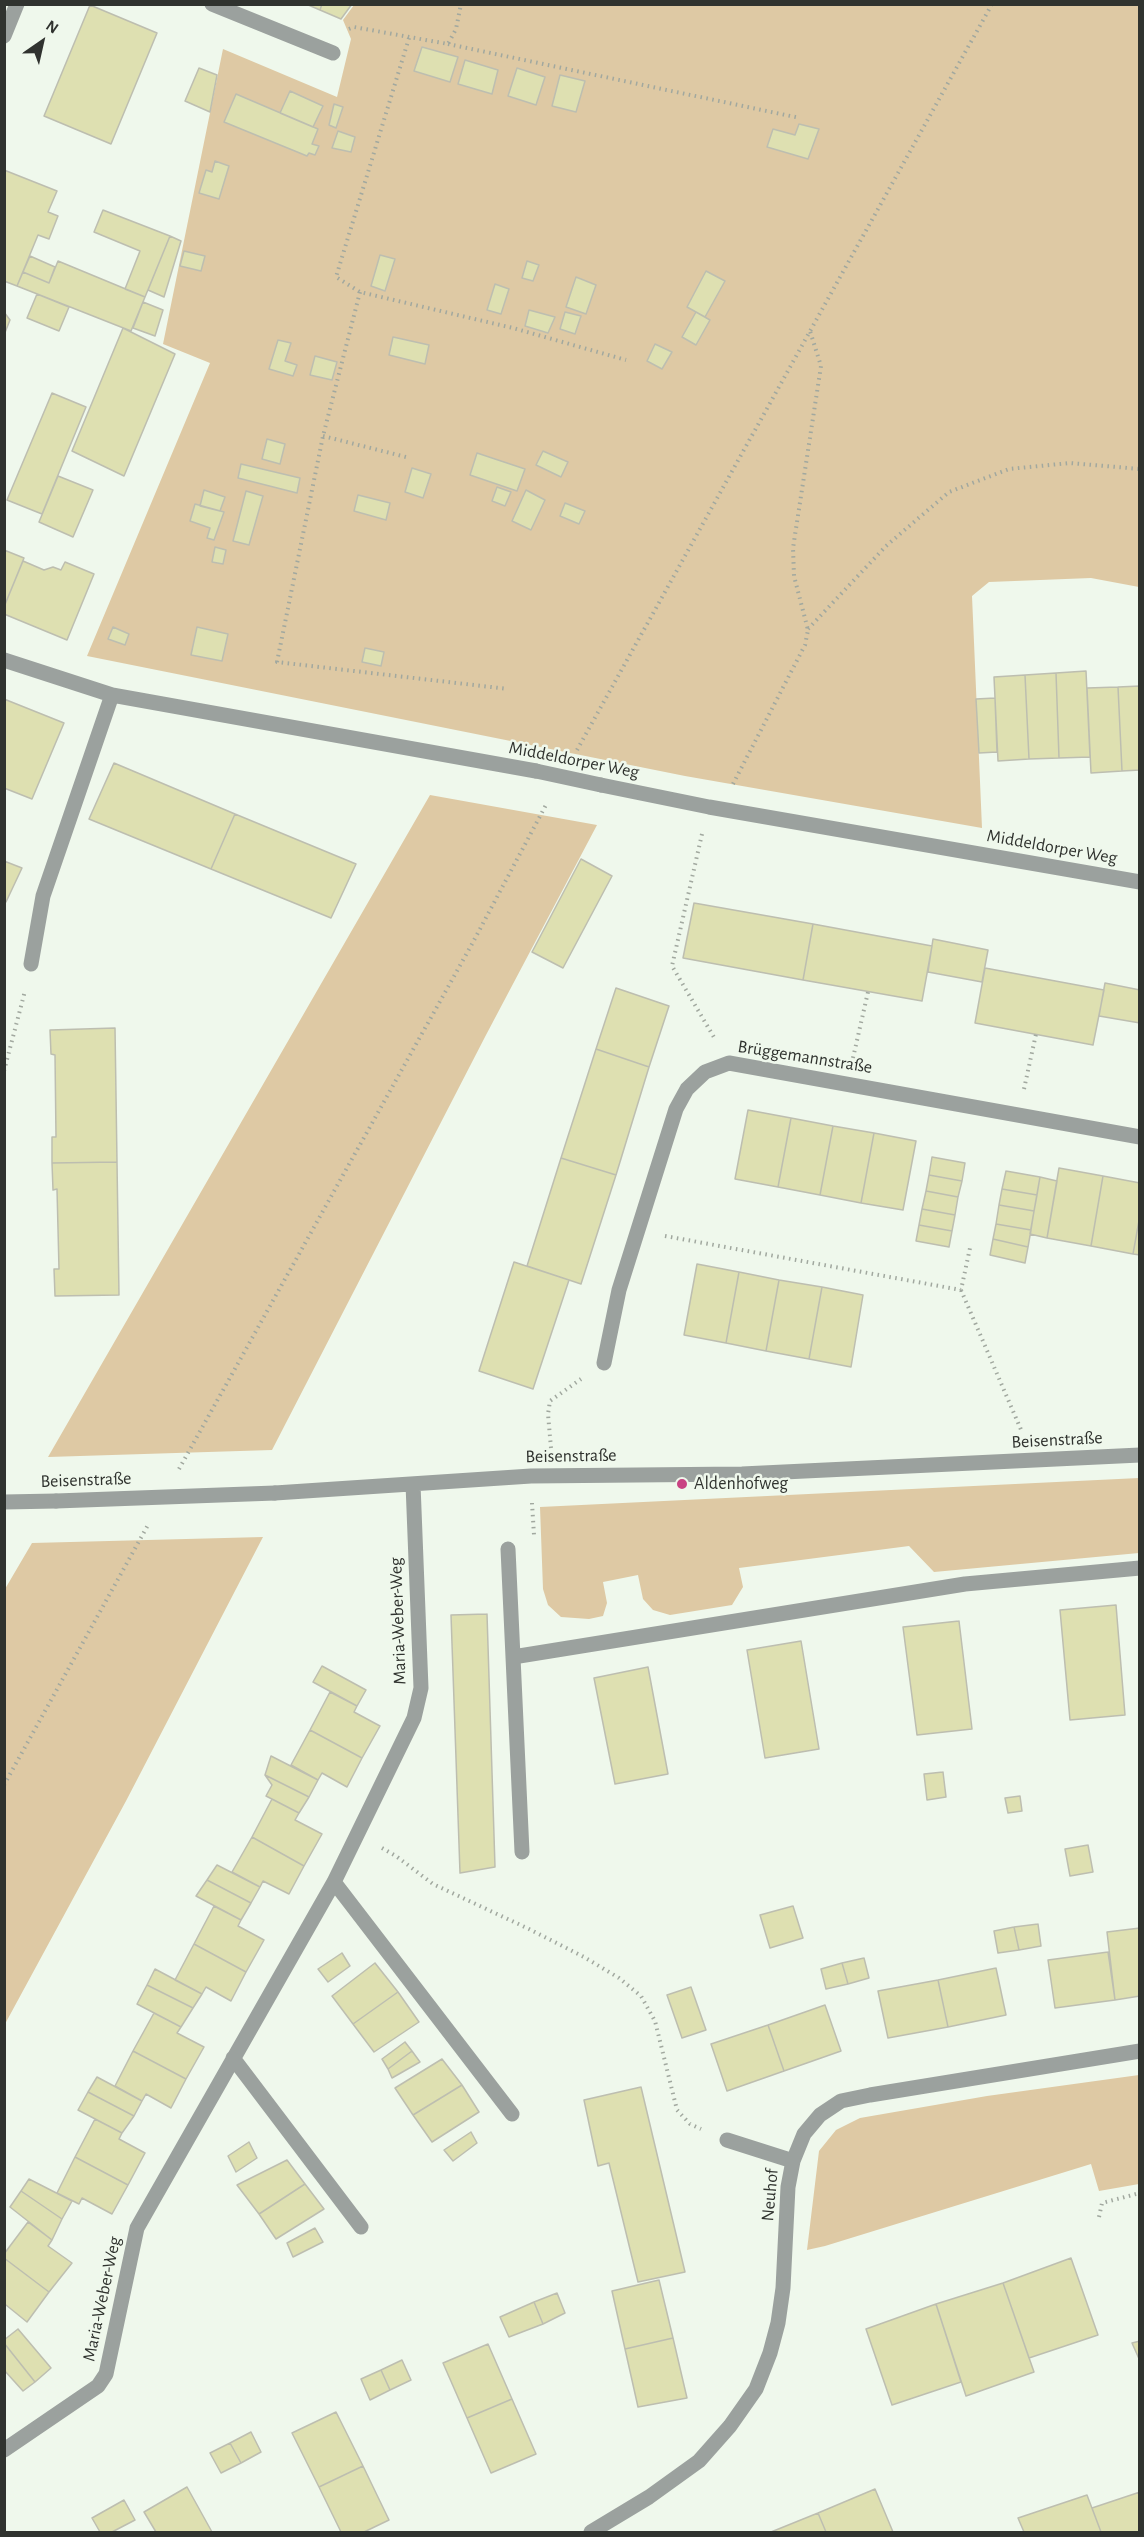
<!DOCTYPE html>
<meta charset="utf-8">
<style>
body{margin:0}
#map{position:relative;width:1144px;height:2537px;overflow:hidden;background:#eff8ec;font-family:"Alegreya Sans",sans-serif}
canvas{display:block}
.frame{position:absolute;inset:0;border:6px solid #30332f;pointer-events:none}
.north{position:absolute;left:12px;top:12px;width:60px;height:60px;-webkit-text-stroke:4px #eff8ec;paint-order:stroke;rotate:34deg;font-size:16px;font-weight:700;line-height:24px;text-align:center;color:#30332f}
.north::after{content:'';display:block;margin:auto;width:21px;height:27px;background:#30332f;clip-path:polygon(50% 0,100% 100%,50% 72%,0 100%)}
</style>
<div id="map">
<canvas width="1144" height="2537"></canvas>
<div class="frame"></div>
<div class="north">N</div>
</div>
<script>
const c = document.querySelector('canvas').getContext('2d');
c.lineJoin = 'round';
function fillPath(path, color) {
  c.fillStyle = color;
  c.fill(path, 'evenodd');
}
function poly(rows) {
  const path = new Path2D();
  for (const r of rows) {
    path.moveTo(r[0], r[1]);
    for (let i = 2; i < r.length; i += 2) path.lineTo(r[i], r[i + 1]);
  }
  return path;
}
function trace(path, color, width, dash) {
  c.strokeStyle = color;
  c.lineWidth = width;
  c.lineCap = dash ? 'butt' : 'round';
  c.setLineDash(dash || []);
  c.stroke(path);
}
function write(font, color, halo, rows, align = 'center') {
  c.font = font + ' "Alegreya Sans",sans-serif';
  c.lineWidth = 5;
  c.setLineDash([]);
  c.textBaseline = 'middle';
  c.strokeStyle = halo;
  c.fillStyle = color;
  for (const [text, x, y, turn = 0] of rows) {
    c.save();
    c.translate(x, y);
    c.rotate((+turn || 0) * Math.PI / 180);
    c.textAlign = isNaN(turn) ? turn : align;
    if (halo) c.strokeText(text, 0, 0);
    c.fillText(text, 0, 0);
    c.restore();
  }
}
fillPath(poly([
 [354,5,1139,5,1139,587,1091,578,989,582,972,596,982,828,685,776,87,656,210,363,163,344,223,49,337,97,351,39,343,20],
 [430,795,597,825,486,1035,272,1450,48,1457],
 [1139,1478,1139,1553,934,1572,909,1546,739,1568,743,1587,732,1605,670,1615,653,1610,643,1599,638,1575,603,1582,607,1603,603,1616,589,1619,561,1617,548,1605,543,1589,540,1507],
 [263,1537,126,1801,5,2024,5,1589,32,1543],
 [1139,2075,1139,2184,1099,2191,1091,2164,825,2246,807,2250,819,2151,836,2130,860,2118,987,2096]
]), '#dec9a4');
const building = poly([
 [306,4,322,4,320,10,306,4],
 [322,4,352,4,341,19,320,10,322,4],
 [90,5,157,33,111,144,44,116,90,5],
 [422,47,458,57,450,82,414,71,422,47],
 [465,60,498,70,492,94,458,84,465,60],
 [199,68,217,75,210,112,185,101,199,68],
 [517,68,545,77,536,105,508,96,517,68],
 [560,75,585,81,576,112,552,106,560,75],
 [290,91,323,106,313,127,280,113,290,91],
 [236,94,318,129,312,144,319,146,315,155,309,153,307,156,224,122,236,94],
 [334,104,343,107,336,128,329,125,334,104],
 [799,124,819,129,808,159,767,147,773,129,795,135,799,124],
 [338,131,355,137,351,152,332,148,338,131],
 [215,161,229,166,219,199,199,193,206,170,212,172,215,161],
 [4,170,57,191,48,212,58,216,49,239,38,235,17,286,4,281,4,170],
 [103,210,170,236,145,297,125,289,140,251,94,232,103,210],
 [170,236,181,241,164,297,148,290,170,236],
 [184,251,205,256,201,271,180,266,184,251],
 [380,255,395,259,385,291,371,286,380,255],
 [30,256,55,267,49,283,23,272,30,256],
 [58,261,145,297,131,331,17,286,23,272,49,283,58,261],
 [527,261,539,265,533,281,522,278,527,261],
 [706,271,725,281,705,317,687,307,706,271],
 [576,277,596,285,586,314,566,307,576,277],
 [495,284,509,289,501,314,487,310,495,284],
 [37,294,69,307,59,331,27,318,37,294],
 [143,302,163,310,155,336,133,328,143,302],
 [529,310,555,317,548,333,525,326,529,310],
 [4,312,10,320,4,335,4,312],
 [565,312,581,316,575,334,560,329,565,312],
 [696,312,710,320,696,345,682,337,696,312],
 [123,328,175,354,124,476,72,451,123,328],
 [393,337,429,345,425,364,389,355,393,337],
 [278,340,291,343,285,361,297,365,293,376,269,369,278,340],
 [655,344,672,352,662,369,647,361,655,344],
 [315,356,337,362,332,380,310,375,315,356],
 [52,393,86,407,42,514,7,500,52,393],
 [267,439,285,444,280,464,262,459,267,439],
 [543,451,568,462,561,477,536,465,543,451],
 [477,453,525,469,517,491,470,475,477,453],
 [241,464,300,478,297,493,238,478,241,464],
 [412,468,431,474,423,498,405,492,412,468],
 [58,476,93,490,73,537,39,522,58,476],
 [497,487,511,492,505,506,492,501,497,487],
 [204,490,225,497,220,511,200,506,204,490],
 [526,490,545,500,531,530,512,521,526,490],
 [246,491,263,496,249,545,233,541,246,491],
 [358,495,390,503,386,520,354,511,358,495],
 [565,503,585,511,579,524,560,516,565,503],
 [195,504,224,512,214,540,207,538,210,528,190,521,195,504],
 [215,547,226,550,223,564,212,562,215,547],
 [4,550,24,558,4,607,4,550],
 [23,561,44,570,53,567,61,570,65,562,94,574,67,640,4,614,4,607,23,561],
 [113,627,129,634,125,645,108,639,113,627],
 [197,627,228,634,222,661,191,655,197,627],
 [365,648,384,652,381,666,362,662,365,648],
 [1086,671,1090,757,1059,758,1056,673,1086,671],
 [1056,673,1059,758,1029,759,1025,675,1056,673],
 [1025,675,1029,759,998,761,994,677,1025,675],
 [1140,686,1140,770,1122,771,1118,687,1140,686],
 [1118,687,1122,771,1091,773,1087,688,1118,687],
 [995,698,997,752,979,753,976,699,995,698],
 [4,699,64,723,32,799,4,788,4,699],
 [114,763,235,814,211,869,89,819,114,763],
 [235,814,356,864,331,918,211,869,235,814],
 [581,859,612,876,563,968,532,952,581,859],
 [4,861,22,868,6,902,4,901,4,861],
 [694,903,813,924,803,980,683,958,694,903],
 [813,924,932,946,922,1001,803,980,813,924],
 [933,939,988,950,982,982,928,972,933,939],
 [985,968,1104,990,1093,1045,975,1023,985,968],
 [1105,983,1140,990,1140,1023,1099,1016,1105,983],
 [616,988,669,1006,649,1067,596,1049,616,988],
 [115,1028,117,1162,52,1163,52,1137,56,1137,55,1055,51,1054,50,1030,115,1028],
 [596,1049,649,1067,616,1175,561,1158,596,1049],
 [748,1110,791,1118,778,1187,735,1179,748,1110],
 [791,1118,833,1126,820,1195,778,1187,791,1118],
 [833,1126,874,1133,861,1203,820,1195,833,1126],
 [874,1133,916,1141,903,1210,861,1203,874,1133],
 [932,1157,965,1163,962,1181,929,1175,932,1157],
 [561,1158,616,1175,581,1284,527,1266,561,1158],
 [117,1162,119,1295,55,1296,54,1269,59,1269,57,1189,53,1190,52,1163,117,1162],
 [1059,1168,1103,1176,1091,1246,1047,1238,1059,1168],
 [1006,1171,1040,1177,1037,1195,1002,1189,1006,1171],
 [929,1175,962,1181,958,1197,926,1191,929,1175],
 [1103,1176,1140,1183,1140,1215,1133,1254,1091,1246,1103,1176],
 [1040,1177,1057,1181,1047,1238,1030,1234,1040,1177],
 [1002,1189,1037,1195,1034,1211,999,1205,1002,1189],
 [926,1191,958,1197,955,1215,922,1209,926,1191],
 [999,1205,1034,1211,1031,1230,996,1224,999,1205],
 [922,1209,955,1215,952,1231,919,1225,922,1209],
 [1140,1215,1140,1255,1133,1254,1140,1215],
 [996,1224,1031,1230,1028,1247,993,1239,996,1224],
 [919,1225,952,1231,949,1247,916,1241,919,1225],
 [993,1239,1028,1247,1025,1263,990,1255,993,1239],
 [514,1262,569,1280,533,1389,479,1371,514,1262],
 [697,1264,739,1272,726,1343,684,1335,697,1264],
 [739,1272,779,1280,766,1351,726,1343,739,1272],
 [779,1280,822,1287,809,1359,766,1351,779,1280],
 [822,1287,863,1295,851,1367,809,1359,822,1287],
 [1116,1605,1125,1715,1070,1720,1060,1610,1116,1605],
 [487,1614,495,1867,460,1873,451,1615,487,1614],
 [959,1621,972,1729,917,1735,903,1627,959,1621],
 [801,1641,819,1749,765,1758,747,1650,801,1641],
 [322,1666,366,1690,357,1706,313,1682,322,1666],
 [648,1667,668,1774,615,1784,594,1678,648,1667],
 [330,1692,357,1706,354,1712,380,1726,362,1758,310,1730,330,1692],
 [310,1730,362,1758,347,1787,322,1773,318,1780,291,1765,310,1730],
 [271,1756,318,1780,309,1797,265,1775,271,1756],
 [943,1772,946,1797,927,1800,924,1774,943,1772],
 [265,1775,309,1797,299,1813,266,1796,272,1785,265,1775],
 [1020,1796,1022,1811,1008,1813,1005,1798,1020,1796],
 [272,1799,299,1813,295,1820,322,1834,304,1866,252,1837,272,1799],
 [252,1837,304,1866,289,1894,263,1881,260,1887,232,1872,252,1837],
 [1088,1845,1093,1872,1070,1876,1065,1849,1088,1845],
 [217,1865,260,1887,251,1903,207,1880,217,1865],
 [207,1880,251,1903,241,1920,196,1896,207,1880],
 [214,1906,241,1920,238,1926,264,1940,246,1972,194,1944,214,1906],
 [793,1906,803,1938,770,1948,760,1915,793,1906],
 [1038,1924,1041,1946,1019,1950,1014,1927,1038,1924],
 [1014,1927,1019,1950,998,1953,994,1931,1014,1927],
 [1140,1928,1140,1996,1115,2000,1107,1932,1140,1928],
 [194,1944,246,1972,231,2001,206,1987,202,1994,175,1980,194,1944],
 [1108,1952,1115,2000,1055,2008,1048,1960,1108,1952],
 [342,1953,350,1966,328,1982,318,1969,342,1953],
 [864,1958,869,1978,848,1984,842,1963,864,1958],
 [375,1963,398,1992,353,2024,332,1996,375,1963],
 [842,1963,848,1984,826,1989,821,1969,842,1963],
 [996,1968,1006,2015,948,2027,938,1980,996,1968],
 [155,1969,202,1994,193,2008,147,1985,155,1969],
 [938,1980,948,2027,888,2038,878,1991,938,1980],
 [147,1985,193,2008,181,2027,137,2004,147,1985],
 [691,1987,706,2030,682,2038,667,1995,691,1987],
 [398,1992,419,2022,374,2052,353,2024,398,1992],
 [825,2005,841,2051,784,2071,768,2025,825,2005],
 [154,2013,181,2027,177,2033,204,2047,186,2079,133,2051,154,2013],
 [768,2025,784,2071,727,2091,711,2044,768,2025],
 [405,2042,412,2051,388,2069,382,2059,405,2042],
 [133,2051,186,2079,171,2108,146,2094,142,2101,115,2086,133,2051],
 [412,2051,420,2062,392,2078,388,2069,412,2051],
 [442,2059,462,2085,413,2115,395,2088,442,2059],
 [97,2077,142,2101,134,2116,88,2092,97,2077],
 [462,2085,479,2112,432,2142,413,2115,462,2085],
 [641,2087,685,2272,638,2282,609,2163,598,2166,584,2100,641,2087],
 [88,2092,134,2116,122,2133,78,2110,88,2092],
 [95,2119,122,2133,119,2139,145,2153,128,2185,75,2157,95,2119],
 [471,2132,477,2143,453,2161,444,2150,471,2132],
 [249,2142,257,2158,236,2172,228,2156,249,2142],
 [75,2157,128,2185,112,2214,82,2198,79,2204,57,2193,75,2157],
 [287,2160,305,2184,259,2214,237,2185,287,2160],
 [29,2179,72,2201,62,2219,21,2191,29,2179],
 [305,2184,324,2209,276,2239,259,2214,305,2184],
 [21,2191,62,2219,52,2240,10,2207,21,2191],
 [28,2222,52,2240,48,2246,72,2263,49,2292,4,2258,4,2254,28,2222],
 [315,2228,323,2242,293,2257,287,2243,315,2228],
 [4,2258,49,2292,27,2322,6,2305,4,2307,4,2258],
 [1071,2258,1098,2335,1029,2358,1003,2283,1071,2258],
 [659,2280,673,2338,625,2349,612,2291,659,2280],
 [1003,2283,1034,2372,966,2396,936,2304,1003,2283],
 [557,2293,565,2313,543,2324,534,2302,557,2293],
 [534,2302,543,2324,509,2337,500,2317,534,2302],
 [936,2304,961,2382,892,2405,866,2329,936,2304],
 [18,2329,51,2368,35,2382,4,2343,4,2340,18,2329],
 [673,2338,687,2398,638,2407,625,2349,673,2338],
 [1140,2341,1140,2361,1132,2343,1140,2341],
 [4,2343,35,2382,23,2391,4,2370,4,2343],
 [488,2344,512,2399,467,2418,443,2363,488,2344],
 [402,2360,411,2380,390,2390,381,2370,402,2360],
 [381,2370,390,2390,370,2400,361,2379,381,2370],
 [512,2399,536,2454,491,2473,467,2418,512,2399],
 [336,2412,363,2466,319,2487,292,2433,336,2412],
 [251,2432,261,2452,241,2463,230,2443,251,2432],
 [230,2443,241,2463,221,2473,210,2453,230,2443],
 [363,2466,389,2520,364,2532,341,2532,319,2487,363,2466],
 [187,2487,212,2532,156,2532,144,2512,187,2487],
 [875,2489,893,2532,826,2532,818,2513,875,2489],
 [1140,2492,1140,2532,1101,2532,1092,2508,1140,2492],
 [1087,2495,1101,2532,1024,2532,1018,2518,1087,2495],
 [124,2500,135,2520,112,2532,100,2532,92,2518,124,2500],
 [818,2513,826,2532,771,2532,818,2513]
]);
fillPath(building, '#dee0b1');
trace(building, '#bdbeb0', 1.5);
trace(poly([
 [349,29,354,27,448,44,456,29,461,4],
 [409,38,336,277,360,292,513,328,626,360],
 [448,44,800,118],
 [360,292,323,436,277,662,508,689],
 [323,436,410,458],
 [808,629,886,546,949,492,1009,469,1070,463,1140,469],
 [577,750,992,4],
 [733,784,805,645,808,630,794,576,793,548,821,366,810,331],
 [702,834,672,966,715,1039],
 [853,1058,868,992],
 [4,1071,25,991],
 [1024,1089,1036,1034],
 [665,1236,961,1290,970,1248],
 [961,1290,1022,1432],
 [551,1448,548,1414,550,1401,581,1379],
 [179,1469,472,944,547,803],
 [532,1503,534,1535],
 [4,1785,148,1525],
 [382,1848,396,1856,433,1884,529,1929,584,1957,619,1978,641,1996,655,2021,677,2110,690,2124,701,2129],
 [1099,2217,1102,2203,1140,2193]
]), '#a1a89f', 4, [1.5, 4.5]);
trace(poly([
 [212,4,333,53],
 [4,36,17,4],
 [4,660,112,695,536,771],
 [601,785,709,807,1140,882],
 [31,964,43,896,112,695],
 [604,1363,619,1290,676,1109,687,1089,705,1072,729,1063,1140,1137],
 [275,1493,531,1476,742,1474,1140,1455],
 [4,1502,56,1501],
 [508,1549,522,1852],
 [513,1657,965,1584,1140,1568],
 [334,1882,512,2114],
 [233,2058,361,2227],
 [727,2140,793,2161],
 [4,2450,98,2386,106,2374,137,2228,334,1882,414,1718,421,1688,413,1484],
 [591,2532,649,2497,699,2461,730,2426,756,2389,770,2353,778,2323,783,2288,788,2187,793,2161,804,2134,820,2115,841,2101,870,2095,1140,2051]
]), '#9ba19e', 15);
trace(poly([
 [536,771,601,785],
 [56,1501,275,1493]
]), '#9ba19e', 15);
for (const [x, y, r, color] of [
 [682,1484,6,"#c94383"]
]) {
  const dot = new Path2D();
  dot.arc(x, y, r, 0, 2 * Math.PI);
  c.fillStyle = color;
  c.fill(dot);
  trace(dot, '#eff8ec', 2);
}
write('18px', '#30332f', '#eff8ec', [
 ["Middeldorper Weg",574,760,11],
 ["Middeldorper Weg",1052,847,10],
 ["Brüggemannstraße",805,1057,9],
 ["Beisenstraße",1057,1440,-3],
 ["Beisenstraße",571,1456,-1],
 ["Beisenstraße",86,1480,-2],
 ["Maria-Weber-Weg",398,1621,-92],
 ["Neuhof",770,2195,-85],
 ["Maria-Weber-Weg",102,2299,-78]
]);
write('18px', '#30332f', '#eff8ec', [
 ["Aldenhofweg",694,1484]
], 'left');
</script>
